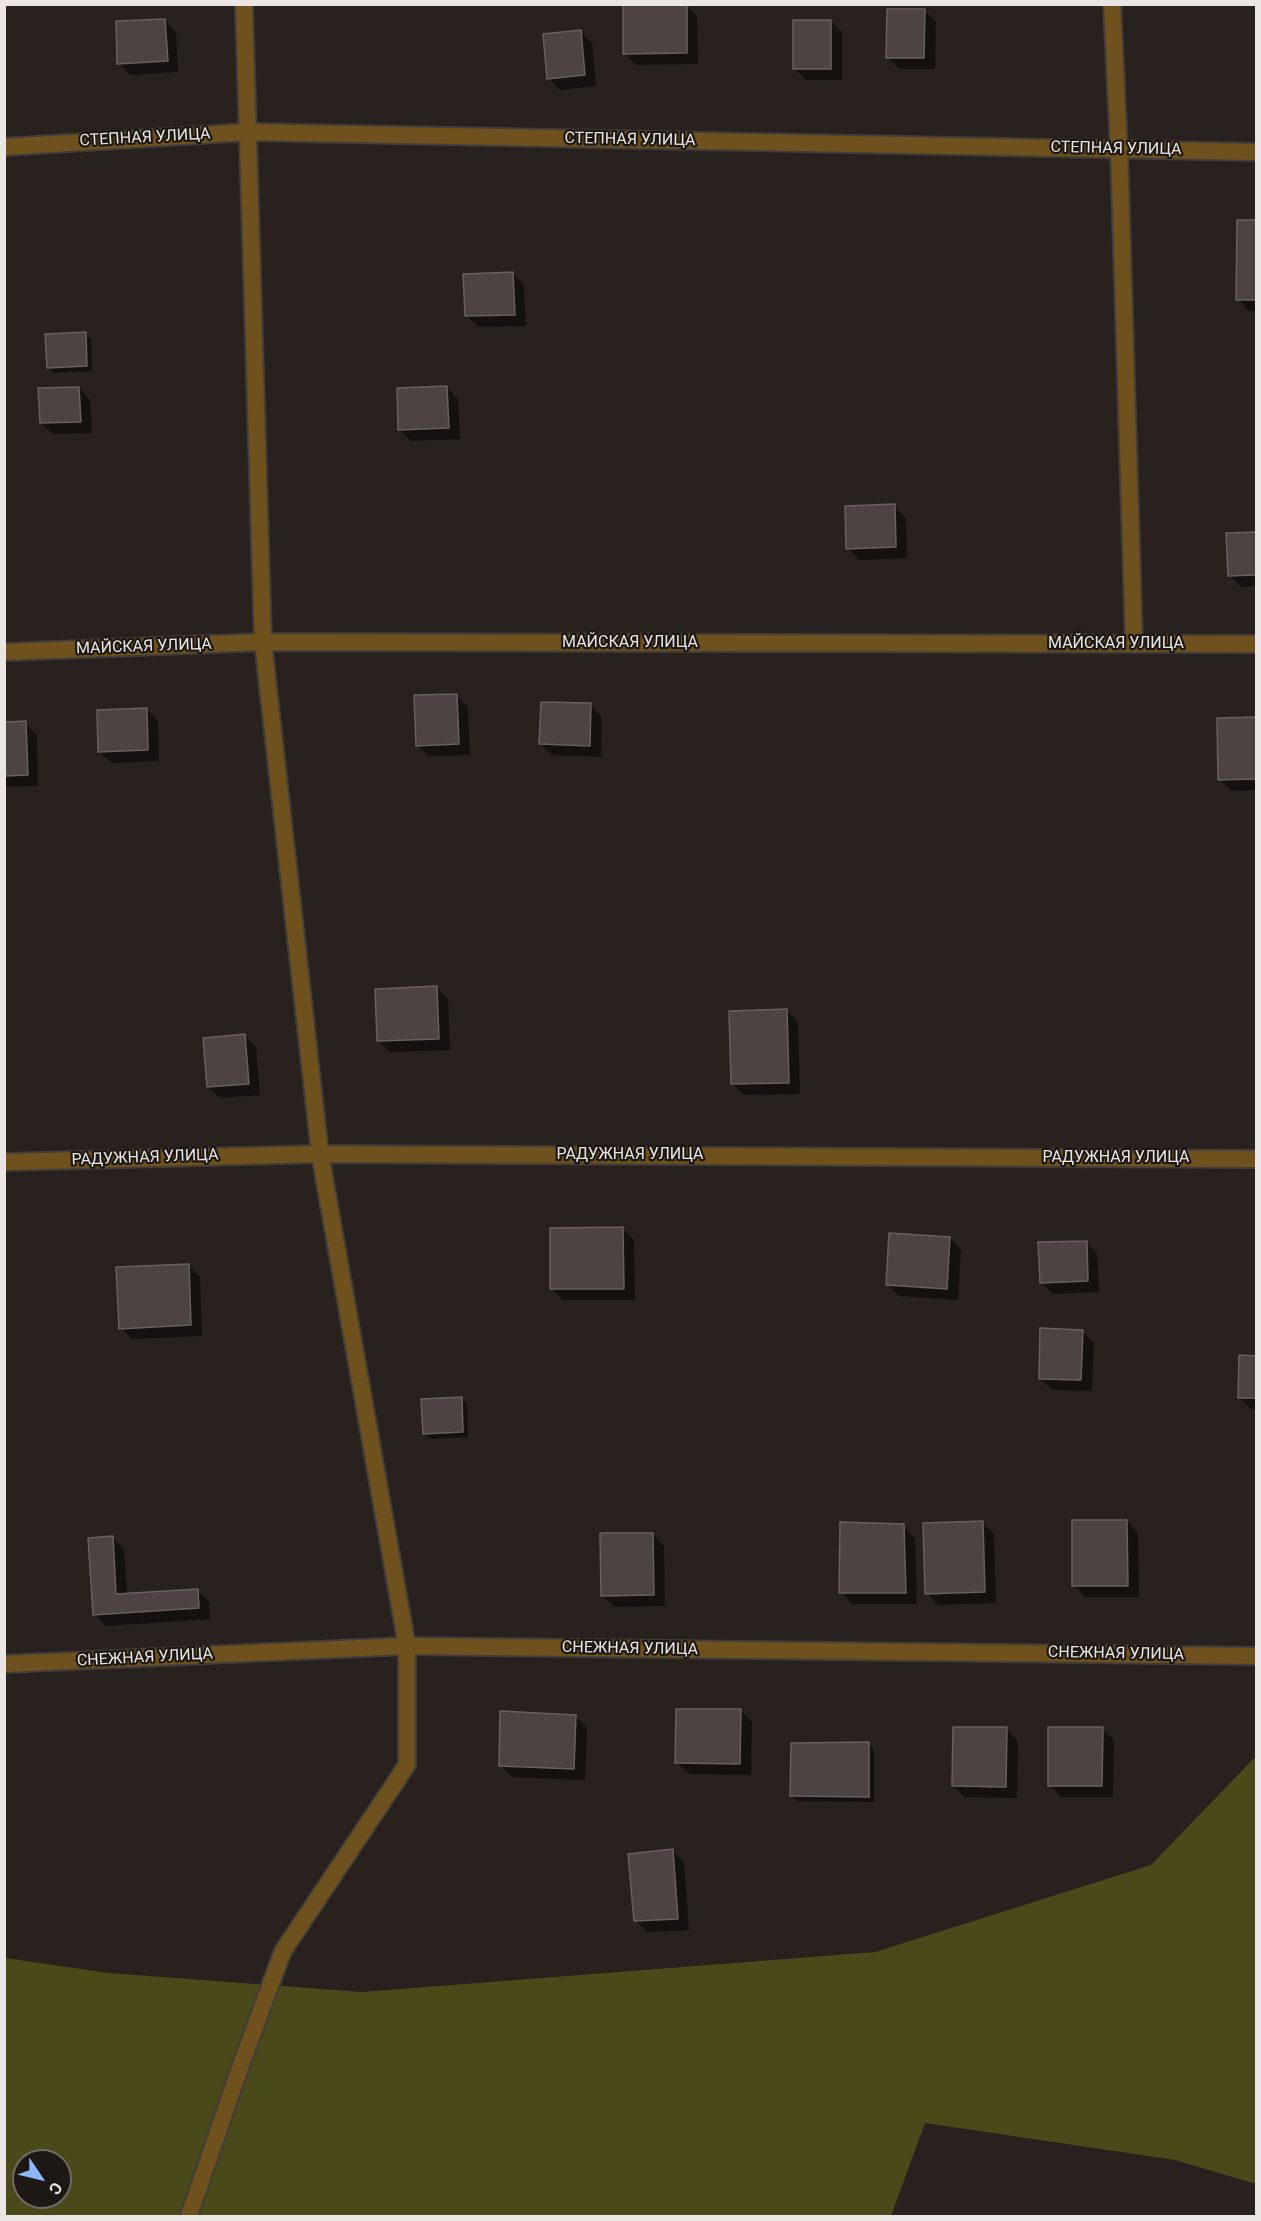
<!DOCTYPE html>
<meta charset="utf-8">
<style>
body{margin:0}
#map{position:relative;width:1261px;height:2221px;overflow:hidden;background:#28211d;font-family:Roboto,sans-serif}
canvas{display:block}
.frame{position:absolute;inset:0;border:6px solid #ebe6e3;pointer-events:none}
.north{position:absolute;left:12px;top:2149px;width:60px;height:60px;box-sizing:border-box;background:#1e1814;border:2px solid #706a67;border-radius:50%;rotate:125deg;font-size:16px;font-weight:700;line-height:24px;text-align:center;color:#ebe6e3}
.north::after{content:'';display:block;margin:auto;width:21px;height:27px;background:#8db9fc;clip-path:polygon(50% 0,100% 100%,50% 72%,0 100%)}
</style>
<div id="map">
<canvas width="1261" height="2221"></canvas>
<div class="frame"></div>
<div class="north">С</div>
</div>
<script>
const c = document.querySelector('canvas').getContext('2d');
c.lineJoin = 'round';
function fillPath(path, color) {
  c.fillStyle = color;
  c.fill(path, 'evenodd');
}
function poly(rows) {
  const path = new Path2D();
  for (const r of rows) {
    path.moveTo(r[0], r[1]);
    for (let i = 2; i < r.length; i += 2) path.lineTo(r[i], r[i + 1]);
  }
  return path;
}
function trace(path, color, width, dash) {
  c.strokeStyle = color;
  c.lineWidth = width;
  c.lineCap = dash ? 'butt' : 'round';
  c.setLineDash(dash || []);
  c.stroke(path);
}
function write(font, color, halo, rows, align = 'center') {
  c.font = font + ' Roboto,sans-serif';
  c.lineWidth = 4.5;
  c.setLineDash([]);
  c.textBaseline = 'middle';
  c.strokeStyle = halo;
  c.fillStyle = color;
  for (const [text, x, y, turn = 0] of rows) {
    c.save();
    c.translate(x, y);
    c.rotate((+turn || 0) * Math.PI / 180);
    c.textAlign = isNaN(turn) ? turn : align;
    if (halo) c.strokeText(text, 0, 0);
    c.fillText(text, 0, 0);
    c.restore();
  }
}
fillPath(poly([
 [1256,1756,1256,2184,1175,2160,925,2123,891,2216,5,2216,5,1958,109,1973,362,1992,875,1952,1151,1865],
 [24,2161,60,2161,60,2197,24,2197]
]), '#49491a');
fillPath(poly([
 [686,5,697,16,698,64,636,65,624,53],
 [924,10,936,22,935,69,899,69,888,57],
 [165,20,176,32,178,72,130,75,119,63],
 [831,21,842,33,842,80,806,80,794,68],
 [580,32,592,43,596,86,560,90,548,78],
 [1238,221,1256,221,1256,311,1249,311,1238,299],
 [513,273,524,285,526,326,478,327,467,316],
 [85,333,91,339,92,371,54,373,48,367],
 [446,387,458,399,460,439,411,441,400,430],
 [79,388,90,400,92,433,53,434,41,423],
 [894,506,906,518,907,558,859,560,848,548],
 [1256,534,1256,586,1241,587,1230,576,1228,535],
 [456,695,468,707,470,755,429,756,418,745],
 [590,705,602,717,601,757,552,755,541,744],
 [146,709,158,721,159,761,111,763,99,751],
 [1256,719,1256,790,1232,791,1220,780,1218,720],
 [25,723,37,735,38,786,4,787,4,724],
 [437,988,448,999,450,1050,390,1052,378,1040],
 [786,1010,798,1022,800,1094,744,1095,733,1084],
 [245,1036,256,1047,260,1095,220,1098,208,1087],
 [623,1229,634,1240,635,1300,563,1300,552,1289],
 [950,1238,961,1250,958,1300,899,1296,887,1284],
 [1086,1242,1097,1254,1099,1292,1053,1294,1041,1282],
 [188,1265,200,1277,202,1336,132,1339,121,1328],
 [1082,1331,1094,1343,1092,1391,1052,1390,1040,1378],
 [1241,1357,1256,1357,1256,1409,1251,1409,1239,1397],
 [462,1399,467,1404,468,1437,430,1439,424,1433],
 [1127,1521,1138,1533,1139,1597,1085,1597,1074,1585],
 [982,1523,994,1534,996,1603,938,1605,927,1593],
 [903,1526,915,1538,917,1604,852,1604,841,1592],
 [653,1534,664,1546,665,1606,614,1607,602,1595],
 [112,1537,124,1549,127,1595,197,1590,209,1602,210,1619,106,1626,94,1614],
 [740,1710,752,1722,751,1775,689,1774,677,1763],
 [575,1716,587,1728,585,1780,512,1777,500,1765],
 [1006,1729,1018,1741,1017,1798,965,1797,953,1786],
 [1102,1729,1114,1740,1113,1797,1061,1797,1049,1785],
 [868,1743,874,1749,874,1802,797,1801,791,1795],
 [673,1851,684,1863,689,1930,647,1932,636,1920]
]), '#0007');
const building = poly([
 [623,4,687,4,687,53,623,54,623,4],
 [887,9,925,9,924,58,886,58,887,9],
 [165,19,168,61,117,64,116,21,165,19],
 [793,20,831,20,831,69,793,69,793,20],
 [581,30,585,75,547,79,543,34,581,30],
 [1237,220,1256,220,1256,300,1236,300,1237,220],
 [513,272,515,315,465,316,463,274,513,272],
 [86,332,87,366,47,368,45,334,86,332],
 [447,386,449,428,398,430,397,388,447,386],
 [79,387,81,422,40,423,38,388,79,387],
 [895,504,896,547,846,549,845,506,895,504],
 [1256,532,1256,575,1228,576,1226,533,1256,532],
 [457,694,459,744,416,746,414,695,457,694],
 [541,702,591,703,590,746,539,744,541,702],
 [147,708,148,750,98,752,97,710,147,708],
 [1256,717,1256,779,1218,780,1217,718,1256,717],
 [26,721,28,775,4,776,4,722,26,721],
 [437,986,439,1039,377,1041,375,989,437,986],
 [787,1009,789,1083,731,1084,729,1011,787,1009],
 [245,1034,249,1084,207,1087,203,1038,245,1034],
 [623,1227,624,1289,550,1289,550,1228,623,1227],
 [889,1233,950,1237,947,1289,886,1285,889,1233],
 [1087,1241,1088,1281,1040,1283,1038,1242,1087,1241],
 [189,1264,191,1325,119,1329,116,1267,189,1264],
 [1040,1328,1083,1330,1081,1380,1039,1379,1040,1328],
 [1239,1355,1256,1356,1256,1398,1238,1398,1239,1355],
 [462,1397,463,1432,423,1434,421,1399,462,1397],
 [1072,1520,1127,1520,1128,1586,1072,1586,1072,1520],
 [983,1521,985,1592,925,1594,923,1523,983,1521],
 [840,1522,904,1524,906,1593,839,1593,840,1522],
 [600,1533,653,1533,654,1595,601,1596,600,1533],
 [113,1536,116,1594,198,1589,199,1608,93,1615,88,1538,113,1536],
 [676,1709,741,1709,740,1764,675,1763,676,1709],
 [500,1711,576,1715,574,1769,499,1766,500,1711],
 [953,1727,1007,1727,1006,1787,952,1786,953,1727],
 [1048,1727,1103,1727,1102,1786,1048,1786,1048,1727],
 [869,1742,869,1797,790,1796,791,1743,869,1742],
 [673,1849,678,1919,634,1921,628,1854,673,1849]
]);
fillPath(building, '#4c4342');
trace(building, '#695f5f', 1.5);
const service = poly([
 [1112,4,1119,149,1134,644],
 [189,2216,242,2062,283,1951,407,1765,407,1646,320,1154,263,642,244,4]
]);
const minor = poly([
 [4,147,248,132,1256,152],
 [4,652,263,642,1256,644],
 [4,1162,320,1154,1256,1159],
 [4,1664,407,1646,1256,1656]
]);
trace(service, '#433d39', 20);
trace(minor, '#433d39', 20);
trace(service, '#6e511d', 16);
trace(minor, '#6e511d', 16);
write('16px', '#ebe6e3', '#1e1814', [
 ["СТЕПНАЯ УЛИЦА",145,138,-3],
 ["СТЕПНАЯ УЛИЦА",630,140,1],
 ["СТЕПНАЯ УЛИЦА",1116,149,1],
 ["МАЙСКАЯ УЛИЦА",630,643],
 ["МАЙСКАЯ УЛИЦА",1116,644],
 ["МАЙСКАЯ УЛИЦА",144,647,-2],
 ["РАДУЖНАЯ УЛИЦА",630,1155],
 ["РАДУЖНАЯ УЛИЦА",145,1158,-2],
 ["РАДУЖНАЯ УЛИЦА",1116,1158],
 ["СНЕЖНАЯ УЛИЦА",630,1649,1],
 ["СНЕЖНАЯ УЛИЦА",1116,1654,1],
 ["СНЕЖНАЯ УЛИЦА",145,1658,-3]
]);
</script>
